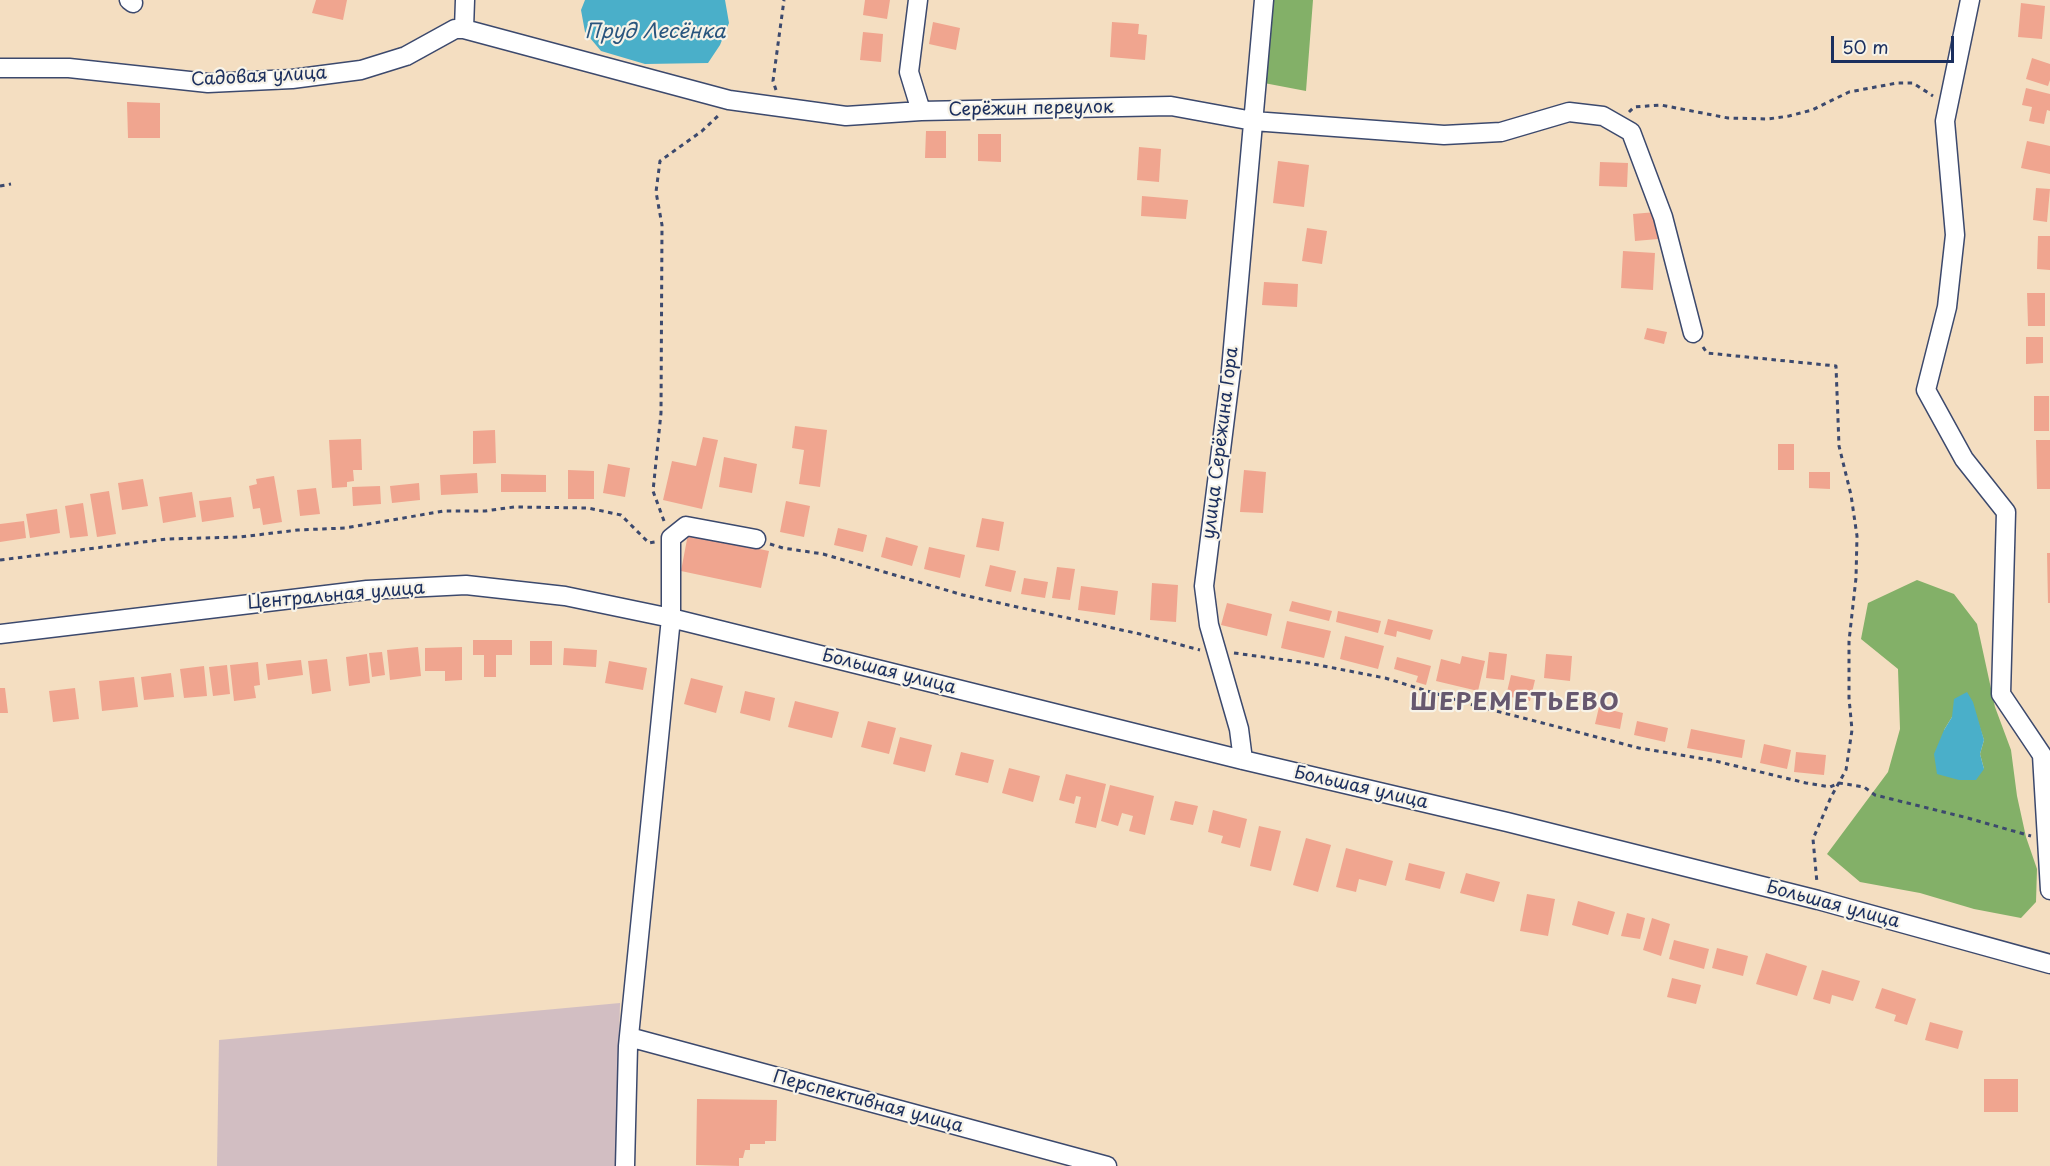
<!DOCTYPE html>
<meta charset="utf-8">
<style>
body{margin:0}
#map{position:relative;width:2050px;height:1166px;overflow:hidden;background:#f4dec1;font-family:"Playpen Sans",sans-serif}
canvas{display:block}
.scale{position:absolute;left:1831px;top:36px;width:123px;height:27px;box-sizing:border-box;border:3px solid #1b2f5e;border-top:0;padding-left:8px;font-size:18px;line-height:21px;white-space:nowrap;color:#1b2f5e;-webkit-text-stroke:4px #f7f3e8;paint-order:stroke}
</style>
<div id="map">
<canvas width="2050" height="1166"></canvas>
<div class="scale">50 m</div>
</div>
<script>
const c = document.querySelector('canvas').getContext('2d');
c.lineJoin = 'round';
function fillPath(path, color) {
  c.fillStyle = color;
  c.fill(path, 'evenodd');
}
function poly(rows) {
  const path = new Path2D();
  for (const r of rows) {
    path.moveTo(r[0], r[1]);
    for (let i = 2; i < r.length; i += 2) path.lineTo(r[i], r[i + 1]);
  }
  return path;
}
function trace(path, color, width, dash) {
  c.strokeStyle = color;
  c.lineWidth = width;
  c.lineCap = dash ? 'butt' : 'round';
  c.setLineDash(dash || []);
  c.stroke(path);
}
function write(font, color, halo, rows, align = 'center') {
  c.font = font + ' "Playpen Sans",sans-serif';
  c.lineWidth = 4.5;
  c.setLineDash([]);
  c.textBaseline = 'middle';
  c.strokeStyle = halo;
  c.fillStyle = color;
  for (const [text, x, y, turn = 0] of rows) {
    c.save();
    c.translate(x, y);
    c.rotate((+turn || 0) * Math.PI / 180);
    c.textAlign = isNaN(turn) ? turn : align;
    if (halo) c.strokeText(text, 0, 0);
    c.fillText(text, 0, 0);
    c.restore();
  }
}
fillPath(poly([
 [620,1003,616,1166,217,1166,219,1040]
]), '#d2bec2');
fillPath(poly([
 [1273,0,1313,0,1306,91,1264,83],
 [1917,580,1954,594,1977,624,1995,707,2011,750,2017,796,2026,837,2037,869,2036,902,2021,918,1974,909,1920,893,1860,882,1827,854,1888,772,1900,729,1898,669,1861,639,1868,603],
 [1952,717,1978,722,1984,740,1980,754,1984,769,1944,730]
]), '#83b068');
fillPath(poly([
 [585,0,725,0,729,23,720,45,708,63,645,64,601,51,585,32,581,10],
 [1967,692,1973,702,1984,740,1980,754,1984,769,1976,780,1959,780,1937,774,1934,754,1944,730,1952,717,1954,699]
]), '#4aafc9');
fillPath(poly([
 [316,0,347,0,343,20,312,13],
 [865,0,890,0,887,19,863,15],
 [2021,3,2045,6,2042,39,2018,37],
 [933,22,960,28,956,50,929,44],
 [1112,22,1139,24,1138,34,1147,35,1145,60,1110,57],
 [863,32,883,34,881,62,860,60],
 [2032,58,2050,64,2050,80,2048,86,2026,79],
 [2026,88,2050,94,2050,111,2047,110,2044,124,2029,121,2032,107,2022,105],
 [127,102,160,103,160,138,128,138],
 [926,131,946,131,946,158,925,158],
 [978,134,1001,134,1001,162,978,161],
 [2027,141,2050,146,2050,174,2021,168],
 [1139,147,1161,149,1159,182,1137,180],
 [1278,161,1309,165,1304,207,1273,203],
 [1600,162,1628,163,1627,187,1599,186],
 [2036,188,2050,189,2047,222,2033,220],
 [1142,196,1188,200,1186,219,1141,216],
 [1656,212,1658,239,1635,241,1633,214],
 [1307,228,1327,231,1322,264,1302,261],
 [2038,236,2050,236,2050,270,2037,269],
 [1623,251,1655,253,1653,290,1621,288],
 [1264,282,1298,284,1297,307,1262,305],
 [2027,293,2045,293,2045,326,2028,326],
 [1647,328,1667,332,1664,344,1644,339],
 [2026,337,2043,337,2043,363,2026,364],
 [2034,396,2049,396,2049,431,2034,431],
 [795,426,827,430,820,487,799,484,804,450,792,448],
 [495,430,496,463,473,464,473,431],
 [703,437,718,440,702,509,663,500,672,461,696,466],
 [361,439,362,470,353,470,354,481,347,482,347,487,332,488,329,440],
 [2036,440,2050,440,2050,489,2037,489],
 [1778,444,1794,444,1794,470,1778,470],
 [724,457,757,464,752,493,719,487],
 [608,464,630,468,625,497,603,493],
 [568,470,594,471,594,499,568,499],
 [1244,470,1266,472,1263,513,1240,512],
 [1809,472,1830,472,1830,489,1809,488],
 [477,473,478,493,441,495,440,475],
 [501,474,546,475,546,492,501,492],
 [274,476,282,522,263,525,260,508,253,509,249,486,257,484,256,479],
 [143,479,148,506,122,510,118,483],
 [419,483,420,500,392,503,390,486],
 [380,486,381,504,353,506,352,487],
 [316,488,320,514,300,516,297,490],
 [109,491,116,534,97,537,90,494],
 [192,492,196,517,163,523,159,497],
 [231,497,234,517,202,522,199,501],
 [786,501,810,506,804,537,780,532],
 [83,503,88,536,70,538,65,506],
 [57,509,60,533,30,538,26,514],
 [982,518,1004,522,999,551,976,547],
 [24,521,26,538,0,542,0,524],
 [838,528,867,535,863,552,834,545],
 [688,534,769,551,761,588,681,571],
 [886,537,918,546,912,566,881,557],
 [929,547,965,555,960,578,924,569],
 [2047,553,2050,553,2050,603,2048,603],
 [990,565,1016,571,1011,592,985,586],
 [1057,567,1075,569,1070,600,1052,598],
 [1024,578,1048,582,1045,598,1021,594],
 [1152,583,1178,585,1176,622,1150,620],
 [1081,586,1118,591,1115,615,1078,610],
 [1292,601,1332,611,1329,621,1289,611],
 [1227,603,1272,614,1267,636,1221,625],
 [1338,611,1381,621,1378,633,1336,622],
 [1388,619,1433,630,1430,640,1397,631,1396,637,1384,634],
 [1287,621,1331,631,1324,658,1281,648],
 [1345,636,1384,646,1378,669,1340,659],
 [473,640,512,640,512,655,496,655,496,677,484,677,484,655,473,655],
 [530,641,552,641,552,665,530,665],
 [418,647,421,676,390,680,387,650],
 [462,647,462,680,445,681,445,671,425,671,425,648],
 [564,648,597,650,596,667,563,665],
 [382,652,385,675,372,677,369,653],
 [1489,652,1507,654,1504,680,1486,678],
 [367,654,370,683,349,686,346,657],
 [1546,654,1572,656,1570,681,1544,678],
 [1462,656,1485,661,1478,691,1436,681,1441,659,1460,664],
 [1397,657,1431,666,1426,685,1416,682,1418,676,1394,669],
 [327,659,331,691,312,694,308,661],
 [301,660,303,675,268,680,266,664],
 [609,661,647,668,643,690,605,683],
 [258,662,260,685,254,686,256,698,234,701,230,665],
 [227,665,230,694,213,696,209,667],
 [204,666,207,696,184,698,180,669],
 [171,673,174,697,144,700,141,677],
 [1511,675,1535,680,1530,701,1506,696],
 [134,677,138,707,102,711,99,681],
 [691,678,723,686,716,713,684,704],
 [0,688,5,688,8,713,0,713],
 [75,688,79,719,53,722,49,691],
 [745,691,775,698,770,721,740,713],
 [795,701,839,712,832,738,788,727],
 [1599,707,1623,713,1620,729,1595,724],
 [868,721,896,728,889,754,861,747],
 [1637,721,1668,728,1665,742,1634,735],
 [1691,729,1745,740,1742,758,1687,748],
 [900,737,932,745,925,772,893,764],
 [1764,744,1791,750,1787,769,1760,763],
 [961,752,994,760,988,783,955,775],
 [1796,752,1826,755,1824,775,1794,772],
 [1009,768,1040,776,1033,802,1002,793],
 [1066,774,1106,784,1096,828,1075,823,1081,797,1076,796,1074,804,1059,800],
 [1110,785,1154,796,1145,835,1129,831,1133,816,1122,813,1118,826,1101,821],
 [1175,801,1198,806,1193,825,1170,820],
 [1213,810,1247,819,1240,848,1221,843,1223,836,1208,832],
 [1259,826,1281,831,1271,871,1250,866],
 [1306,838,1331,845,1318,892,1293,885],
 [1346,848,1393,861,1386,886,1359,879,1356,892,1336,887],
 [1409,863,1445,872,1440,889,1405,880],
 [1466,873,1500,882,1494,902,1460,893],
 [1527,894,1555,899,1548,936,1520,931],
 [1578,901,1615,912,1608,935,1572,925],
 [1627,913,1645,918,1640,939,1621,936],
 [1652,918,1670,924,1661,956,1643,950],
 [1674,940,1709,949,1704,969,1669,959],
 [1717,948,1748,956,1743,976,1712,968],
 [1766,953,1807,966,1797,996,1756,984],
 [1822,970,1860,981,1853,1001,1832,995,1830,1004,1813,999],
 [1672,978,1701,985,1696,1004,1667,997],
 [1882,988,1916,999,1907,1025,1894,1021,1896,1015,1875,1008],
 [1930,1022,1963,1031,1958,1049,1925,1040],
 [1984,1079,2018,1079,2018,1112,1984,1112],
 [697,1099,777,1100,776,1141,765,1141,765,1144,750,1144,750,1150,745,1150,743,1158,739,1158,739,1166,696,1165]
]), '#f0a58f');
const minor = poly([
 [129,0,133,3],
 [918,0,909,72,921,111,1171,106,1253,121,1444,135,1501,132,1569,112,1603,116,1631,132,1663,217,1693,333],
 [1970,0,1945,121,1955,235,1947,307,1926,390,1964,459,2006,512,2001,694,2042,755,2050,890],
 [464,29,465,0],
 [0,68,69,68,208,83,292,79,361,70,406,56,455,29,464,29,729,100,846,116,921,111],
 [0,634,367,590,466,585,565,596,671,618,1243,760,1507,822,1818,900,2050,964],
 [1243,760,1239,729,1209,625,1204,586,1231,370,1264,0],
 [629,1037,1107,1166],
 [625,1166,628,1046,671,618,671,538,686,526,756,539]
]);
trace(minor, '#3c496d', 21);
trace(poly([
 [776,90,773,81,784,0],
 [1629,112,1634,107,1661,105,1728,118,1768,119,1789,116,1812,110,1849,92,1897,83,1913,83,1933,96],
 [0,186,11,184],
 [1703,347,1707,353,1836,366,1839,446,1851,495,1857,536,1856,578,1849,641,1849,698,1852,730,1846,770,1831,797,1813,839,1817,883],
 [664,521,653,491,661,413,662,225,656,192,660,161,702,131,720,114],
 [770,544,783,548,823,554,963,595,1140,634,1200,650],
 [0,560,167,539,240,537,298,530,345,528,444,511,485,511,514,507,588,508,621,515,649,543,655,542],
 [1234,653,1308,663,1385,678,1473,705,1639,748,1711,760,1806,783,1830,787,1839,783,1864,787,1875,795,1964,817,2031,836]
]), '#3c496d', 3, [4.5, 4.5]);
trace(minor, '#fff', 18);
write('18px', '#1b2f5e', '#f7f3e8', [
 ["Садовая улица",259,77,-3],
 ["Серёжин переулок",1031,109,-1],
 ["улица Серёжина Гора",1221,443,-83],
 ["Центральная улица",336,596,-5],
 ["Большая улица",889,672,14],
 ["Большая улица",1361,788,13],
 ["Большая улица",1833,905,15],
 ["Перспективная улица",868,1102,15]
]);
write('italic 20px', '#29557e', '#f7f3e8', [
 ["Пруд Лесёнка",655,32]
]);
c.letterSpacing = '1.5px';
write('bold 24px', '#66586f', '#f7f3e8', [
 ["ШЕРЕМЕТЬЕВО",1515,703]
]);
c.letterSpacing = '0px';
</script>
